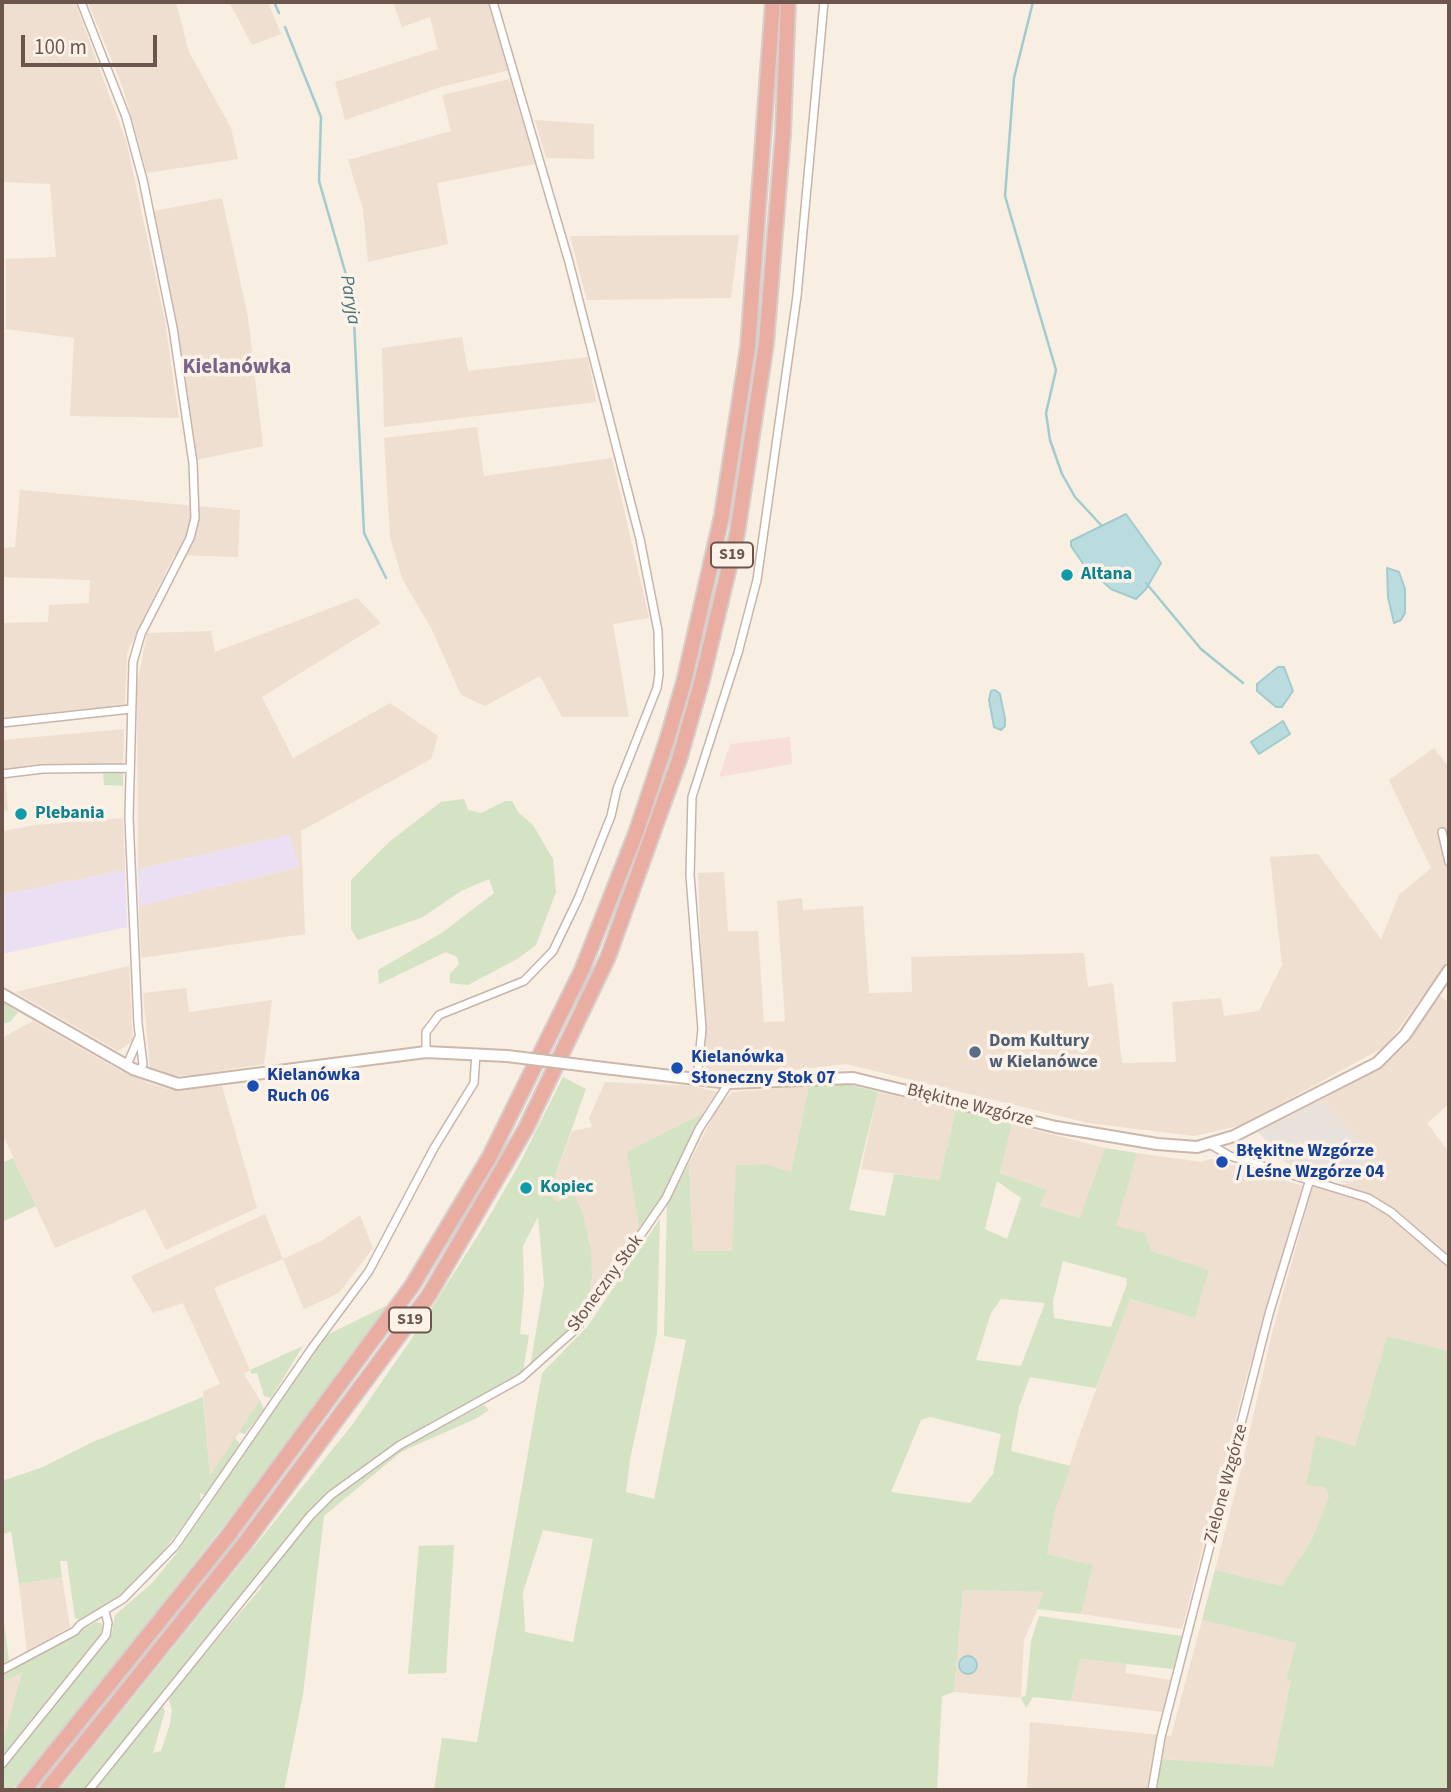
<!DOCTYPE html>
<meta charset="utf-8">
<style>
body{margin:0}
#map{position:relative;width:1451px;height:1792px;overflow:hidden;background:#f8eee2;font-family:"Source Sans 3",sans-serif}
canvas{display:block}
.frame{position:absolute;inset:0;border:4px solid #6c554c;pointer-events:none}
.scale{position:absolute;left:21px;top:35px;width:136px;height:32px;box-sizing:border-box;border:4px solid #6c554c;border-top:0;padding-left:9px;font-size:21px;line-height:24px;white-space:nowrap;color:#6c554c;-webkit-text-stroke:5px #fcf2e7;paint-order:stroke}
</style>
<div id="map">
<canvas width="1451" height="1792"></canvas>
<div class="frame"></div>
<div class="scale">100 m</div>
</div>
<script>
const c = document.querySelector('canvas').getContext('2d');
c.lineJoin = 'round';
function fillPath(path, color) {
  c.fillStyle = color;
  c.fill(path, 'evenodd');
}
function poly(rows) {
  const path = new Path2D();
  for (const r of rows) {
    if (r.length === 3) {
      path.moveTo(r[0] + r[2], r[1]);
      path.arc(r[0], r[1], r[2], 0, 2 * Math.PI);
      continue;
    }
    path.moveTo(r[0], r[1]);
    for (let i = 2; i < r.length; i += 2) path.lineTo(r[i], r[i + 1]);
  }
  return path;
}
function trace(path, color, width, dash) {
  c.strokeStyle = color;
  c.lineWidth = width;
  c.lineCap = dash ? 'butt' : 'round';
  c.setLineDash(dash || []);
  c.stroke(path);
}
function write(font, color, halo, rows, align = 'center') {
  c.font = font + ' "Source Sans 3",sans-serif';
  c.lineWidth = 7;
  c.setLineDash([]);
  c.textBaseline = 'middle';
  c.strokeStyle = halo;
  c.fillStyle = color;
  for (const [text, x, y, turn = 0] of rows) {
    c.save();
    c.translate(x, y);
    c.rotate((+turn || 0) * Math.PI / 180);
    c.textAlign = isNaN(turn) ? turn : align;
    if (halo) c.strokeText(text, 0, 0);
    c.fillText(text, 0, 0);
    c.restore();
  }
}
fillPath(poly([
 [2,2,75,2,127,144,165,321,179,418,70,416,74,338,6,329,6,259,56,257,50,184,2,182],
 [88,2,176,2,189,52,231,128,238,159,147,173,123,88],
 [229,2,268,2,281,34,252,45],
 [393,2,489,2,510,70,441,87,345,120,335,82,438,49,430,17,402,27],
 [510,79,535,164,437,183,448,244,368,262,363,209,348,160,451,131,442,95],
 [535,120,594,124,594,159,546,158],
 [222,198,248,317,263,446,196,460,177,330,154,211],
 [739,235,731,298,587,300,570,236],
 [462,337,468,371,588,357,596,402,384,427,382,348],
 [477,427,484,476,612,458,649,618,613,624,629,717,562,717,540,676,485,706,461,695,432,630,402,578,390,537,384,438],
 [20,490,240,510,238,557,174,555,127,653,125,706,2,721,2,623,48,622,49,605,89,603,90,580,2,577,2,548,15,547],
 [357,598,381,623,262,697,293,758,390,703,438,736,431,759,301,831,305,934,141,958,139,906,299,867,289,835,138,869,137,686,147,633,211,631,215,652],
 [124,729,123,771,81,770,5,778,8,810,2,811,2,740],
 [1434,748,1449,767,1449,960,1386,1046,1242,1125,1194,1136,1088,1123,846,1064,767,1073,706,1072,698,873,724,872,728,931,758,931,764,1022,785,1021,777,901,802,898,803,910,863,906,869,993,912,992,911,957,1084,953,1088,987,1113,983,1122,1063,1176,1062,1172,1002,1221,998,1224,1016,1259,1011,1282,965,1270,857,1318,854,1381,939,1399,895,1431,868,1389,780],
 [123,818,125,870,2,895,2,831,36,825],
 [129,966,133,1041,118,1051,15,992],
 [186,988,189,1012,272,1000,264,1064,194,1075,171,1076,150,1067,143,993],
 [1439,995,1449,1003,1449,1104,1427,1123,1449,1152,1449,1351,1387,1336,1355,1446,1316,1436,1324,1487,1329,1496,1312,1539,1282,1586,1215,1570,1241,1470,1271,1337,1313,1185,1349,1184,1379,1162,1321,1100,1384,1066,1406,1045],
 [33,1021,119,1070,149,1083,168,1089,222,1086,257,1208,166,1250,145,1209,55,1248,2,1133,2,1038],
 [605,1082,694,1086,717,1092,700,1117,628,1152,640,1233,587,1312,592,1278,589,1237,549,1193,572,1131,592,1127,589,1118],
 [809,1086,791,1172,765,1164,737,1165,732,1251,693,1252,689,1163,719,1105,732,1092],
 [878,1092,956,1110,939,1180,861,1169],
 [1012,1124,1105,1148,1081,1218,1040,1206,1047,1190,1000,1173],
 [1137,1153,1201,1162,1211,1159,1304,1186,1245,1382,1182,1629,1081,1614,1093,1565,1047,1554,1055,1511,1077,1442,1129,1299,1195,1318,1209,1270,1151,1251,1115,1226],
 [265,1214,283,1259,321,1241,360,1215,373,1248,339,1293,304,1309,283,1259,214,1288,250,1370,244,1374,260,1400,210,1478,203,1391,220,1384,183,1303,153,1313,131,1276],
 [62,1577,70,1627,27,1651,19,1584],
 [963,1590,1045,1592,1024,1640,1021,1698,954,1692],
 [1202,1620,1296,1643,1286,1677,1291,1679,1273,1768,1152,1758,1147,1790,1027,1790,1030,1722,1171,1736],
 [1080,1659,1127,1664,1125,1673,1172,1680,1163,1712,1071,1701],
 [22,1671,2,1744,2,1683]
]), '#efdfd1');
fillPath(poly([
 [790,737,792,764,719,777,730,744]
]), '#f7ded7');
fillPath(poly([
 [1321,1100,1379,1162,1349,1184,1286,1163,1258,1132]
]), '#e8e1dc');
fillPath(poly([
 [289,835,299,867,139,906,138,869],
 [125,870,127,927,2,954,2,895]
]), '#ebdff4');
fillPath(poly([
 [103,771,123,771,123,786,104,785],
 [464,799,468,810,481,813,505,801,512,801,518,812,533,825,553,859,556,892,536,945,517,959,468,985,450,983,450,974,459,964,457,957,446,952,379,984,378,970,443,932,494,893,489,879,461,891,423,917,358,940,351,929,351,880,389,842,441,802],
 [2,1002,18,1012,10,1022,2,1024],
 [563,1077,586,1089,549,1193,557,1202,574,1194,583,1215,591,1250,592,1278,587,1312,530,1367,544,1284,538,1217,523,1246,524,1290,520,1334,529,1335,523,1372,386,1450,336,1487,319,1503,85,1790,59,1790,352,1425,421,1325,482,1229,520,1163],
 [846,1084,878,1092,849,1210,885,1216,894,1174,939,1180,956,1110,1012,1124,1000,1173,1047,1190,1040,1206,1080,1218,1105,1148,1137,1153,1116,1226,1145,1233,1151,1251,1209,1270,1195,1318,1130,1299,1096,1388,1030,1377,1019,1407,1011,1451,1071,1466,1055,1511,1047,1554,1093,1565,1081,1614,1037,1609,1044,1592,963,1590,954,1692,942,1696,937,1790,434,1790,442,1738,477,1742,542,1373,587,1327,660,1219,657,1334,630,1459,626,1492,654,1499,686,1340,664,1336,667,1205,689,1163,693,1251,732,1251,736,1165,765,1164,791,1172,809,1086],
 [997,1181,1021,1198,1007,1239,985,1229],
 [1063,1261,1126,1278,1127,1284,1111,1327,1054,1318,1053,1301],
 [1001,1299,1045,1303,1021,1366,976,1360,991,1313],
 [930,1417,1001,1434,993,1474,970,1503,891,1492,921,1420],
 [543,1530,593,1539,573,1642,525,1632,523,1592],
 [704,1113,663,1194,640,1233,627,1152],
 [13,1158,36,1206,2,1222,2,1163],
 [388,1305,291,1440,77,1712,12,1790,2,1790,2,1768,112,1633,115,1615,152,1583,176,1554,325,1336],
 [1387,1336,1449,1351,1449,1790,1157,1790,1160,1759,1273,1767,1291,1680,1286,1678,1296,1643,1202,1620,1215,1570,1282,1586,1312,1539,1329,1496,1324,1487,1306,1485,1316,1435,1355,1446],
 [303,1346,271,1398,264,1396,257,1373,252,1374,250,1370],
 [203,1397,210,1476,235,1438,240,1444,205,1495,200,1493,201,1501,152,1567,130,1588,81,1621,75,1618,67,1561,60,1561,62,1577,19,1584,11,1531,2,1535,2,1481,43,1467,93,1442],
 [260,1400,264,1409,245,1434,239,1432],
 [484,1405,489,1410,477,1418,401,1452,324,1516,303,1694,284,1790,94,1790,153,1714,163,1707,165,1711,153,1753,161,1751,170,1724,172,1710,169,1700,175,1689,261,1588,262,1583,302,1532,332,1500,397,1450],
 [454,1545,446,1673,408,1674,419,1546],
 [2,1608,9,1660,2,1665],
 [1039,1616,1182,1636,1173,1669,1080,1659,1071,1701,1033,1697,1026,1708,1021,1698,1026,1695,1031,1641],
 [96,1622,101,1623,103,1628,100,1635,2,1756,2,1744,22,1672,2,1683,2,1676]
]), '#d3e3c3');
const water = poly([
 [1126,514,1161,563,1146,589,1136,599,1111,589,1084,565,1071,546,1071,541,1126,514],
 [1387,568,1399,572,1405,589,1405,613,1401,620,1394,623,1388,597,1387,568],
 [1278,667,1284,667,1293,691,1282,707,1276,707,1257,691,1257,684,1278,667],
 [995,690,1000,694,1005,719,1005,726,1001,730,994,727,989,700,991,691,995,690],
 [1283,721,1290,734,1259,754,1251,742,1283,721],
 [968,1665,9]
]);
fillPath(water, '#badcde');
trace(water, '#a1cccf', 2);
trace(poly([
 [274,2,279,13],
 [1033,2,1014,78,1005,196,1056,370,1046,413,1050,440,1062,474,1075,497,1101,525],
 [285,27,321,117,319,181,353,299,364,533,386,578],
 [1146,583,1201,649,1243,683]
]), '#a1cccf', 2.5);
const street = poly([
 [81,2,126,117,143,180,173,328,193,463,195,518,190,538,141,634,133,662,129,818,138,1024,143,1064,140,1073],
 [2,723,131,709],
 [2,774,42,769,130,768],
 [1442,832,1449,862],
 [426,1052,426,1032,439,1015,524,981,553,951,578,899,611,816,617,789,657,688,659,674,658,631,640,539,569,262,493,2],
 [127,1065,139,1037],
 [697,1079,702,1029,690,875,692,797,738,653,757,580,797,296,824,2],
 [1211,1145,1230,1156,1368,1198,1391,1212,1449,1262],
 [2,1670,75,1631,80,1625,123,1599,175,1546,312,1348,369,1271,434,1148,474,1083,476,1053],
 [2,1764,106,1635,108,1623,105,1612],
 [89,1790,310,1516,331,1495,400,1445,521,1378,577,1328,666,1198,699,1129,729,1083],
 [1152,1790,1161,1737,1269,1314,1310,1179]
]);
const secondary = poly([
 [2,994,133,1069,178,1084,426,1052,507,1056],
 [588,1066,729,1083,853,1078,1056,1127,1157,1144,1197,1147,1234,1136,1377,1063,1405,1035,1449,970]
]);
const highway = poly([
 [24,1790,227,1537,412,1286,489,1158,582,970,636,833,667,740,684,682,722,515,748,347,773,2],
 [47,1790,245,1543,429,1295,526,1128,608,957,679,760,702,680,737,534,766,344,783,134,788,2]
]);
trace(street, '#c7b5ab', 10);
trace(secondary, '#ccb7ab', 14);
trace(highway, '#d6cfcd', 18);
trace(street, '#fff', 7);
trace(secondary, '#fff', 10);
trace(highway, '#eaada1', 14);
const secondaryBridge = poly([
 [507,1056,588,1066]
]);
trace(secondaryBridge, '#ccb7ab', 14, []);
trace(secondaryBridge, '#fff', 10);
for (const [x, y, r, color] of [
 [1067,575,7,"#0f9aa8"],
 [21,814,7,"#0f9aa8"],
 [975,1052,7,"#5c6f8a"],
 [677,1068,7,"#1a4fb4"],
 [253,1086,7,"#1a4fb4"],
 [1222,1162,7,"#1a4fb4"],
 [526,1188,7,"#0f9aa8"]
]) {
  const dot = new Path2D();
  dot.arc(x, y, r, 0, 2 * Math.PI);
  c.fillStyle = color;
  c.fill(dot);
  trace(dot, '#fcf2e7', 2.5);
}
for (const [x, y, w] of [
 [732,555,42],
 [410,1320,42]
]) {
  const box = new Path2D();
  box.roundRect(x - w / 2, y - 12.5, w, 25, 5);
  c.fillStyle = '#fcf2e7';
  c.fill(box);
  trace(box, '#6c554c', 2);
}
write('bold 16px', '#6c554c', null, [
 ["S19",732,555],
 ["S19",410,1320]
]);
write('bold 18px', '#0d838f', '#fcf2e7', [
 ["Altana",1081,575],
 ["Plebania",35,814],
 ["Kopiec",540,1188]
], 'left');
write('bold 18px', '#4e5e75', '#fcf2e7', [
 ["Dom Kultury",989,1042],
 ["w Kielanówce",989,1063]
], 'left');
write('bold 18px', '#164399', '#fcf2e7', [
 ["Kielanówka",691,1058],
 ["Słoneczny Stok 07",691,1079],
 ["Kielanówka",267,1076],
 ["Ruch 06",267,1097],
 ["Błękitne Wzgórze",1236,1152],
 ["/ Leśne Wzgórze 04",1236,1173]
], 'left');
write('18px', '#6c554c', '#fcf2e7', [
 ["Błękitne Wzgórze",970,1106,14],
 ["Słoneczny Stok",606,1284,-54],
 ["Zielone Wzgórze",1227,1484,-75]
]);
write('italic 19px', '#467377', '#fcf2e7', [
 ["Paryja",349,300,81]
]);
write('bold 21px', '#796489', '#fcf2e7', [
 ["Kielanówka",237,368]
]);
</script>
